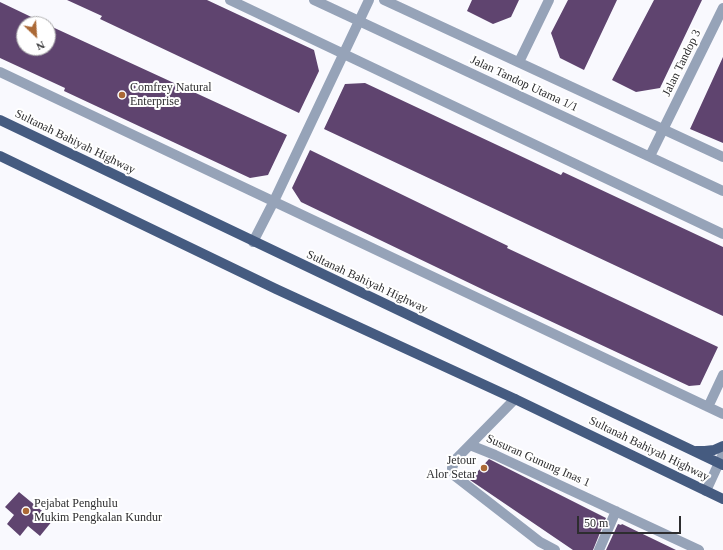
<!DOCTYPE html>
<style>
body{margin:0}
#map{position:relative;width:723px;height:550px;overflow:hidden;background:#f9f9fe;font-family:Georgia,serif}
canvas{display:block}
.north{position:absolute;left:16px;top:16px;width:40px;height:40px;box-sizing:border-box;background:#fff;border:1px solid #ababac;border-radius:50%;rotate:155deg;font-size:11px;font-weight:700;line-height:16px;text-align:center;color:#2d2d2f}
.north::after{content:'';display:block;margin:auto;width:14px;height:18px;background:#ab6936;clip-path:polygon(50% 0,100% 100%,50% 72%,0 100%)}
.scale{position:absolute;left:577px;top:516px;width:104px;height:18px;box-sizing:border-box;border:2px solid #2d2d2f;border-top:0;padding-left:5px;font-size:12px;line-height:14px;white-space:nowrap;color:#2d2d2f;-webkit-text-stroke:3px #fff;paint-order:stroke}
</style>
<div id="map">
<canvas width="723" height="550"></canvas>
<div class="north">N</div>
<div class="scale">50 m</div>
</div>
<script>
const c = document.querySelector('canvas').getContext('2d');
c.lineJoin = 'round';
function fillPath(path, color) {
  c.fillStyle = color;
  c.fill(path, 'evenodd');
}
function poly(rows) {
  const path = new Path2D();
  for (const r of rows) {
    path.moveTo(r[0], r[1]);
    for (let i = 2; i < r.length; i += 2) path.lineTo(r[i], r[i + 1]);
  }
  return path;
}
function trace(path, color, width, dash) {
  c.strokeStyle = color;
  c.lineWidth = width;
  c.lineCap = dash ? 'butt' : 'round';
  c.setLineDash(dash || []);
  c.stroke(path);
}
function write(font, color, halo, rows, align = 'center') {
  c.font = font + ' Georgia,serif';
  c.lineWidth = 4;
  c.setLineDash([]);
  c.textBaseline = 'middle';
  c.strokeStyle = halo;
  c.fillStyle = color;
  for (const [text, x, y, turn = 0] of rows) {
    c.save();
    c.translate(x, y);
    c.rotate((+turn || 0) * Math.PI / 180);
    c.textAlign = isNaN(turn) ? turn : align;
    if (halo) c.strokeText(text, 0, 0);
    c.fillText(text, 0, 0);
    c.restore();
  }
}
fillPath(poly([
 [67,0,207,0,314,50,319,71,299,113,100,19,102,16],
 [472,0,519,0,511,17,493,24,467,11],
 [568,0,617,0,584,70,560,58,551,33],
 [654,0,702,0,660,88,636,92,612,80],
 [0,2,46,24,24,24,24,48,48,48,48,25,287,135,268,175,250,178,64,91,65,88,0,58],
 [723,57,723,143,690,129],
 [365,83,561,175,563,172,723,247,723,316,324,129,345,84],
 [310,150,508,246,507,248,718,347,700,385,689,386,486,291,301,202,292,188],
 [489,459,606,518,593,550,573,550,470,480],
 [19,492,53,520,40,536,28,526,20,536,7,524,14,515,5,507],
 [618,524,621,525,622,524,676,550,606,550]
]), '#5f446f');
trace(poly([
 [230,0,723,234],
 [314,0,723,191],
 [384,0,723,157],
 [519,62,549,0],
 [0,72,723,414],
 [650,156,723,8],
 [253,242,274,201,369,0],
 [515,399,455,460,452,468,455,476,540,542,555,550],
 [708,407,723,375],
 [470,445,495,455,699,550],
 [706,491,723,454],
 [599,550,616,511]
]), '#96a3b8', 10);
trace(poly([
 [0,120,723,465],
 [0,156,276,289,515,399,723,499],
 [696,451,705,451,714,450,723,446]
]), '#455b80', 10);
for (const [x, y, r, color] of [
 [122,95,4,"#ab6936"],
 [484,468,4,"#ab6936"],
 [26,511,4,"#ab6936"]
]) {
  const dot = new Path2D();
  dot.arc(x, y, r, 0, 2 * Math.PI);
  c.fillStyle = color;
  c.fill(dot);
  trace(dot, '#fff', 1.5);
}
write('12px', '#2d2d2f', '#fff', [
 ["Jalan Tandop 3",682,63,-64],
 ["Jalan Tandop Utama 1/1",524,84,25],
 ["Sultanah Bahiyah Highway",75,142,26],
 ["Sultanah Bahiyah Highway",367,282,25],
 ["Sultanah Bahiyah Highway",649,449,26],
 ["Susuran Gunung Inas 1",538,461,24]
]);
write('12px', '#2d2d2f', '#fff', [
 ["Comfrey Natural",130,88],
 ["Enterprise",130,102],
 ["Jetour",476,461,"right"],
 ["Alor Setar",476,475,"right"],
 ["Pejabat Penghulu",34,504],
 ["Mukim Pengkalan Kundur",34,518]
], 'left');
</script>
